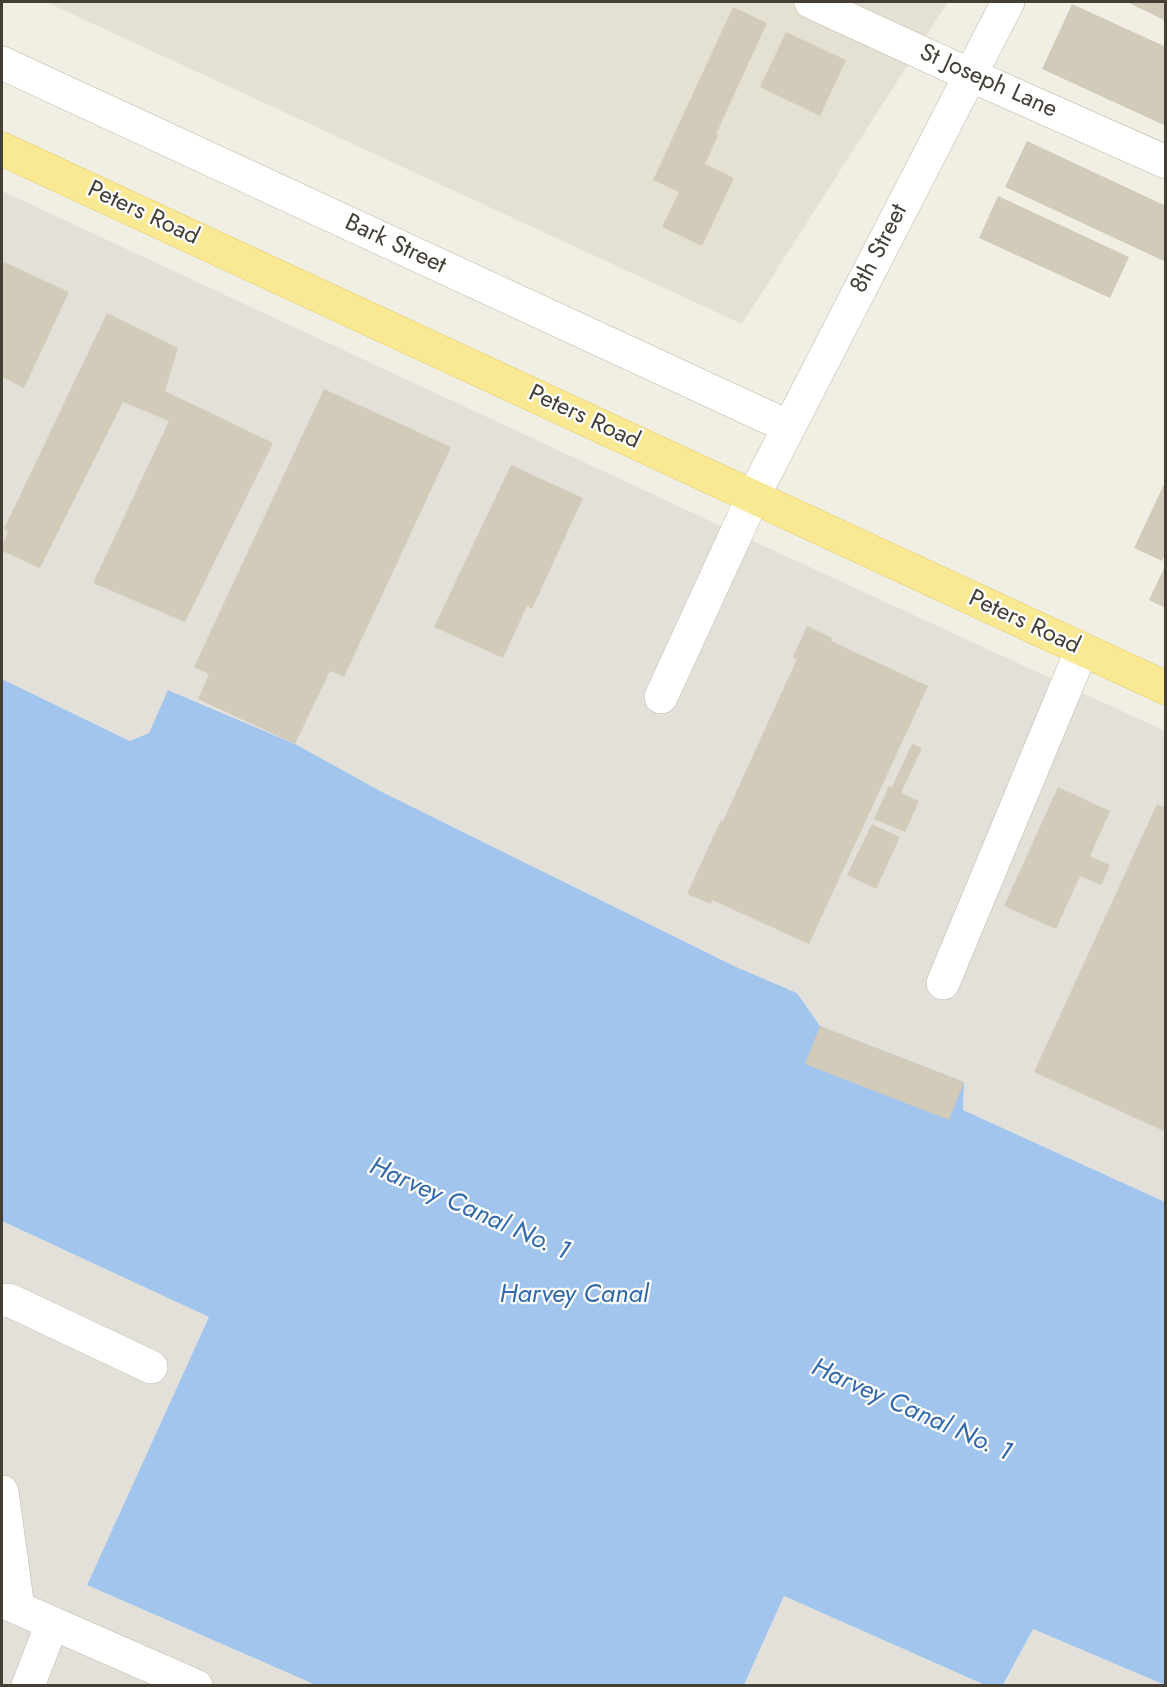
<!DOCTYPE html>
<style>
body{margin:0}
#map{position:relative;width:1167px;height:1687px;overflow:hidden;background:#f1efe4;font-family:Jost,sans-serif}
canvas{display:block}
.frame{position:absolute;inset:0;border:3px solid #433f34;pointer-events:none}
</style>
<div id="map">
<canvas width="1167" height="1687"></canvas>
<div class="frame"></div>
</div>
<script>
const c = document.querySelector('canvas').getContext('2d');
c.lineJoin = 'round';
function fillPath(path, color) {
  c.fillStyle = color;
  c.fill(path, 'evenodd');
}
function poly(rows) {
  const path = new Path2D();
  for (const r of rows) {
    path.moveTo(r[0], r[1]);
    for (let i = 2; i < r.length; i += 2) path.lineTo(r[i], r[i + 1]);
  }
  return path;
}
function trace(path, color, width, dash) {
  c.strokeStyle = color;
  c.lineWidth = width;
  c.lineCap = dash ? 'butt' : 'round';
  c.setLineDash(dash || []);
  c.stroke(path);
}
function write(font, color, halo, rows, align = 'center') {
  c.font = font + ' Jost,sans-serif';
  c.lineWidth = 4.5;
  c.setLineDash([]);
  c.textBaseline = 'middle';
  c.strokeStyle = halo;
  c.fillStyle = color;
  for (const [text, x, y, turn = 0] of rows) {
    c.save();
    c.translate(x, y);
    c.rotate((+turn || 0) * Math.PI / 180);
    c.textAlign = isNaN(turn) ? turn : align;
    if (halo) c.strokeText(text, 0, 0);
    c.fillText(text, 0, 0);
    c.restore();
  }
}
fillPath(poly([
 [46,2,948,2,742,324]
]), '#e5e1d2');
fillPath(poly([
 [2,191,766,547,1165,731,1165,1202,963,1110,964,1082,820,1026,797,993,734,966,382,792,295,744,169,690,149,733,131,741,2,679],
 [2,1221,209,1317,87,1585,316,1685,2,1686],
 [784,1596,985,1685,744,1686],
 [1033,1629,1165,1685,1003,1686]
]), '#e3e0d9');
fillPath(poly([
 [2,679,130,741,149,733,168,690,295,744,382,792,734,966,797,993,820,1026,964,1082,963,1110,1165,1202,1165,1685,1033,1629,1003,1685,985,1685,784,1596,744,1685,316,1685,87,1585,209,1317,2,1221]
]), '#a1c5ed');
fillPath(poly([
 [1127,2,1166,2,1166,21],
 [1072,4,1166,47,1166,126,1042,69],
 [733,7,767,23,716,134,718,135,705,164,734,178,702,246,662,227,679,192,653,180],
 [786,32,846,60,820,116,760,87],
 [1027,141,1166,206,1166,262,1005,187],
 [998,196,1129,257,1110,298,979,238],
 [4,262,69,292,24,388,2,377,2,268],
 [107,313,178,348,165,391,273,443,185,622,93,583,169,421,123,402,40,568,2,551,2,546,8,532,4,529],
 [324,389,451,447,344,677,330,671,295,744,198,699,209,674,194,667],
 [511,465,583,498,532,609,527,606,503,658,434,627],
 [1166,480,1166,553,1162,561,1134,548],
 [1166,564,1166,608,1149,600],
 [807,626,832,638,831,641,928,686,809,944,712,900,711,904,687,894,721,820,723,821,797,659,793,657],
 [912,744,922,748,901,793,919,801,905,832,874,819,889,786,892,787],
 [1058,787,1110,811,1090,856,1110,865,1101,885,1080,876,1056,929,1004,906],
 [1157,804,1166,808,1166,1132,1034,1072],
 [872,824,900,837,876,889,847,875],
 [820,1026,964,1082,949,1120,805,1064]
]), '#d2cbba');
const minor = poly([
 [811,2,970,75,1166,162],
 [2,63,789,427],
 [661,697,753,497,1008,2],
 [943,983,1082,649],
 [2,1301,9,1300,151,1367],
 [2,1492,18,1608],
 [2,1601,196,1686],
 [28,1686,52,1624]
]);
const major = poly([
 [2,149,1166,688]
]);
trace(minor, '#bcb7a7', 34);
trace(major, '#dfc864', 34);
trace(minor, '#fff', 33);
trace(major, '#fae993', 33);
write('24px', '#433f34', '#fff', [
 ["St Joseph Lane",988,82,24],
 ["Peters Road",143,214,25],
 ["Bark Street",395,245,25],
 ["8th Street",880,249,-63],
 ["Peters Road",584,418,25],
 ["Peters Road",1024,623,25]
]);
write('italic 26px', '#3269aa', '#fff', [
 ["Harvey Canal No. 1",469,1210,24],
 ["Harvey Canal",574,1296],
 ["Harvey Canal No. 1",911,1411,24]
]);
</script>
